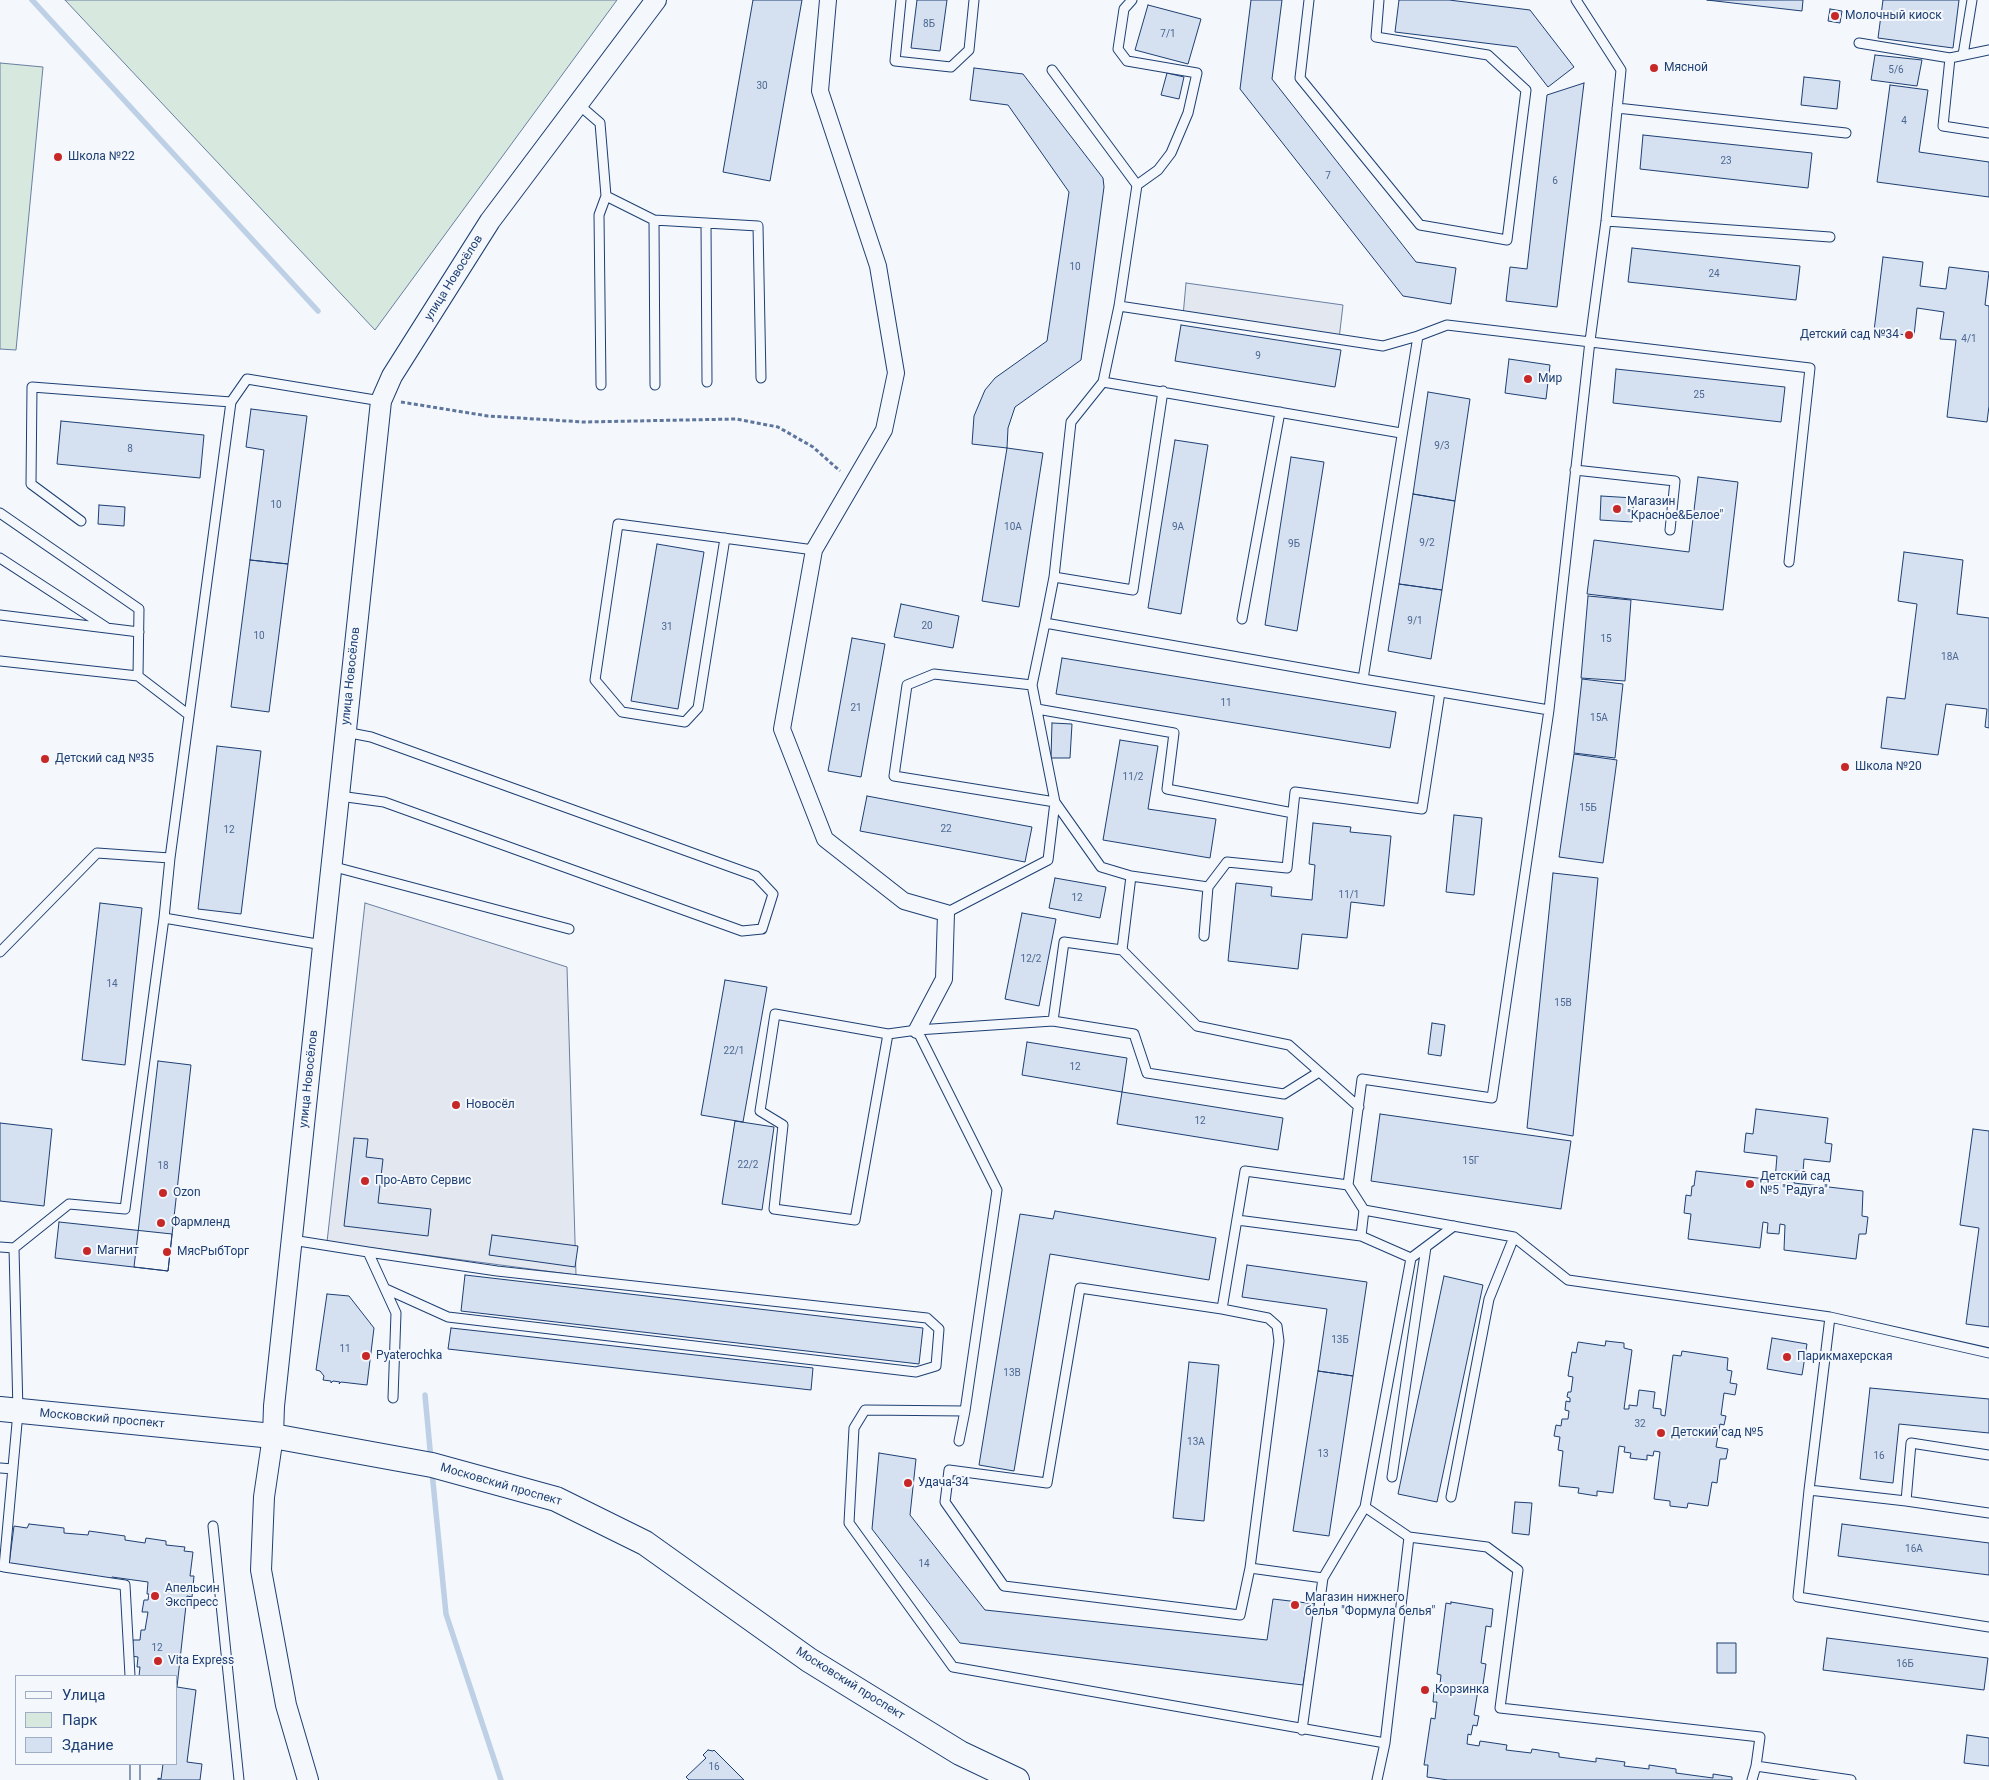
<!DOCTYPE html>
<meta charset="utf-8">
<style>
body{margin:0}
#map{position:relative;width:1989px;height:1780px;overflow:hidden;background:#f4f7fb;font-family:Roboto,sans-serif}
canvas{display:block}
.legend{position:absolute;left:15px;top:1675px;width:162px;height:90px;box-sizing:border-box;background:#f4f7fb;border:1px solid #9eadc5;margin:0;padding:6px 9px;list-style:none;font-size:15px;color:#1d3f73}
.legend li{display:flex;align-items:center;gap:10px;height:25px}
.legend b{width:25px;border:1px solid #9eadc5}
</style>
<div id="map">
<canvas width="1989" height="1780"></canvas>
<ul class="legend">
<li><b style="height:6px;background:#f4f7fb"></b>Улица</li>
<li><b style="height:14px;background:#d7e8df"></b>Парк</li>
<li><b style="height:14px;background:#d5e0f0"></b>Здание</li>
</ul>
</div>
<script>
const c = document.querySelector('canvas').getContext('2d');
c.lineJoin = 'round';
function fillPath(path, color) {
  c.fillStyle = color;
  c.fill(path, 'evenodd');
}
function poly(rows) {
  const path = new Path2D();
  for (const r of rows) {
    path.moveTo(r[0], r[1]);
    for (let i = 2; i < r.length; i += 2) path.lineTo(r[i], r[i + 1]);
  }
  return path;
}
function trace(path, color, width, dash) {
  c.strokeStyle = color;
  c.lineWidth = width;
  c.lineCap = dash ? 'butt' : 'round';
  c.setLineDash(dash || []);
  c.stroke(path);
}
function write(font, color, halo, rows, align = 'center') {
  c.font = font + ' Roboto,sans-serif';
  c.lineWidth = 4;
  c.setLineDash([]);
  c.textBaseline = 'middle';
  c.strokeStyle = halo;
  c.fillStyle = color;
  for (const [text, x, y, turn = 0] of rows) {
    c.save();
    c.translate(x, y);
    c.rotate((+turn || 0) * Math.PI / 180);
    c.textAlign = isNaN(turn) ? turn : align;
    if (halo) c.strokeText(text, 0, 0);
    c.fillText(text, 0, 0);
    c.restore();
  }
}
const green = poly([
 [65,0,617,0,375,330,65,0],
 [0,63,43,67,16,350,0,349,0,63]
]);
fillPath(green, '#d7e8df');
trace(green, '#687fa3', 1);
const parking = poly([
 [1186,283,1343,305,1339,339,1183,316,1186,283],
 [365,903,567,967,576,1275,327,1242,365,903]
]);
fillPath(parking, '#e3e8f0');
trace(parking, '#687fa3', 1);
trace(poly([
 [32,0,318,311],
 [425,1395,431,1460],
 [432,1472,446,1614,501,1780]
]), '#bed0e5', 5.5);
const building = poly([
 [753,0,802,0,770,181,723,172,753,0],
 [917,0,947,0,940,51,911,48,917,0],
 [1251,0,1282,0,1272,79,1416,262,1456,268,1451,304,1403,296,1240,89,1251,0],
 [1399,0,1449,0,1530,10,1574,67,1548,87,1517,47,1395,32,1399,0],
 [1707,0,1803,0,1802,11,1707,0],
 [1883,0,1959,0,1953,48,1878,38,1883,0],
 [1148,5,1201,19,1188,64,1135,50,1148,5],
 [1830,9,1842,11,1840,23,1828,21,1830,9],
 [1875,55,1922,60,1917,86,1871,80,1875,55],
 [974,68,1023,74,1103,178,1104,187,1081,360,1015,407,1008,428,1007,448,972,444,974,416,985,390,995,378,1047,341,1069,192,1008,105,970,100,974,68],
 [1167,73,1184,77,1179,99,1161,95,1167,73],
 [1804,77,1840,81,1837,109,1801,105,1804,77],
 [1584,83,1557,307,1506,301,1510,267,1527,269,1547,95,1584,83],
 [1890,85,1928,90,1919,152,1989,162,1989,197,1877,182,1890,85],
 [1643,135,1812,153,1808,188,1640,169,1643,135],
 [1632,248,1800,266,1796,300,1628,282,1632,248],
 [1883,257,1923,262,1920,286,1946,289,1949,267,1989,272,1985,305,1989,306,1989,406,1987,422,1947,417,1956,340,1940,339,1944,312,1917,308,1914,336,1874,331,1883,257],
 [1181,325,1341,350,1335,387,1175,361,1181,325],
 [1509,359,1550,365,1546,399,1505,393,1509,359],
 [1616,369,1785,387,1781,422,1613,403,1616,369],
 [1428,392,1470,399,1455,501,1413,494,1428,392],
 [251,409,307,416,288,564,250,560,264,450,246,447,251,409],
 [61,421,204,435,200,478,57,464,61,421],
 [1175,440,1208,445,1181,614,1148,608,1175,440],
 [1007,448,1043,453,1019,607,982,601,1007,448],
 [1291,457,1324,462,1297,631,1265,625,1291,457],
 [1698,477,1738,482,1723,610,1587,594,1594,540,1689,552,1698,477],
 [1413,494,1455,501,1442,590,1399,584,1413,494],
 [1601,496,1634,498,1632,522,1600,520,1601,496],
 [99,505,125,507,124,526,98,524,99,505],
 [657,544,704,552,678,709,631,701,657,544],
 [1904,552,1963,560,1957,614,1989,618,1989,728,1985,727,1987,709,1946,704,1938,755,1881,748,1887,697,1905,699,1917,604,1898,601,1904,552],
 [250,560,288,564,269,712,231,707,250,560],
 [1399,584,1442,590,1431,659,1388,651,1399,584],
 [1588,596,1631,600,1625,681,1581,678,1588,596],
 [901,604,959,616,953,648,894,637,901,604],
 [852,638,885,644,861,777,828,771,852,638],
 [1062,658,1396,712,1390,748,1056,694,1062,658],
 [1582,679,1623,684,1615,758,1574,753,1582,679],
 [1052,723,1072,724,1070,758,1051,758,1052,723],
 [1120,740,1158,746,1148,809,1216,819,1210,858,1103,840,1120,740],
 [217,746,261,751,241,914,198,909,217,746],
 [1574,754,1617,760,1603,863,1559,857,1574,754],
 [867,796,1032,827,1025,862,860,831,867,796],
 [1454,815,1482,818,1474,895,1446,892,1454,815],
 [1313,823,1351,827,1350,832,1391,836,1384,906,1351,902,1347,938,1302,934,1298,969,1228,961,1236,883,1272,887,1271,896,1312,900,1315,865,1309,864,1313,823],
 [1553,873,1598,878,1573,1136,1527,1128,1553,873],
 [1055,878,1106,887,1100,918,1049,908,1055,878],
 [100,903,142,908,125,1065,82,1060,100,903],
 [1022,913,1056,919,1039,1006,1005,999,1022,913],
 [725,980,767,987,743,1122,701,1115,725,980],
 [1432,1023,1445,1025,1441,1056,1428,1054,1432,1023],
 [1027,1042,1127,1058,1122,1092,1022,1075,1027,1042],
 [158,1061,191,1065,168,1271,134,1267,158,1061],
 [1122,1092,1283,1118,1278,1150,1117,1124,1122,1092],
 [1756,1109,1828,1118,1825,1143,1832,1144,1830,1162,1804,1159,1803,1172,1795,1171,1794,1183,1863,1191,1862,1216,1868,1217,1866,1234,1859,1234,1856,1259,1784,1250,1785,1225,1780,1224,1779,1234,1767,1233,1768,1223,1763,1222,1760,1248,1688,1239,1691,1214,1684,1213,1686,1195,1691,1196,1692,1186,1694,1186,1696,1171,1775,1180,1777,1156,1744,1152,1746,1133,1753,1134,1756,1109],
 [1380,1114,1571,1141,1561,1209,1371,1181,1380,1114],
 [735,1121,774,1127,762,1210,722,1204,735,1121],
 [0,1123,52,1129,44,1206,0,1201,0,1123],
 [1973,1129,1989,1131,1989,1327,1966,1324,1979,1228,1960,1225,1973,1129],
 [354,1138,368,1139,366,1157,383,1159,378,1203,431,1209,428,1236,344,1226,354,1138],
 [1055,1211,1216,1238,1209,1280,1050,1254,1014,1471,979,1465,1020,1214,1053,1219,1055,1211],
 [59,1222,172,1234,168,1271,55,1258,59,1222],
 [492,1235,578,1246,575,1267,489,1255,492,1235],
 [1247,1265,1367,1282,1353,1376,1318,1371,1327,1309,1242,1297,1247,1265],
 [465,1275,923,1328,919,1364,461,1311,465,1275],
 [1444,1276,1483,1285,1437,1502,1398,1494,1444,1276],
 [327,1294,349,1296,374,1328,367,1385,341,1382,339,1384,340,1382,333,1381,331,1383,331,1381,323,1380,324,1376,320,1371,316,1370,327,1294],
 [451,1328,813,1368,811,1390,448,1349,451,1328],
 [1772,1338,1807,1344,1802,1375,1767,1369,1772,1338],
 [1606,1341,1624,1343,1624,1348,1632,1350,1624,1409,1629,1409,1629,1405,1637,1406,1639,1390,1655,1392,1653,1408,1661,1409,1661,1415,1665,1416,1673,1355,1681,1356,1682,1351,1728,1358,1727,1370,1732,1371,1730,1383,1737,1384,1735,1395,1724,1393,1721,1415,1726,1416,1724,1425,1720,1424,1716,1447,1728,1449,1726,1459,1720,1459,1717,1483,1712,1482,1708,1506,1688,1503,1687,1508,1670,1506,1670,1501,1654,1499,1660,1452,1654,1451,1653,1456,1647,1455,1647,1460,1630,1458,1631,1453,1624,1452,1625,1447,1619,1446,1613,1493,1597,1491,1597,1496,1578,1493,1579,1488,1559,1486,1563,1451,1558,1450,1560,1437,1554,1436,1556,1425,1561,1426,1562,1419,1568,1419,1569,1411,1565,1410,1566,1401,1570,1402,1570,1398,1567,1397,1568,1392,1571,1392,1573,1377,1568,1376,1572,1352,1576,1353,1578,1342,1605,1346,1606,1341],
 [1189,1362,1219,1365,1204,1521,1173,1518,1189,1362],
 [1318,1371,1353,1376,1329,1536,1293,1531,1318,1371],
 [1870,1388,1989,1399,1989,1433,1899,1424,1893,1483,1860,1479,1870,1388],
 [879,1453,916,1459,910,1515,985,1610,1267,1640,1273,1599,1316,1604,1303,1685,960,1643,872,1529,879,1453],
 [1515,1502,1532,1503,1529,1535,1512,1533,1515,1502],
 [29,1524,64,1528,64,1533,88,1535,89,1531,125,1536,125,1540,145,1543,146,1538,166,1541,166,1545,185,1547,184,1551,193,1552,190,1576,194,1576,192,1597,187,1596,177,1687,196,1690,187,1762,202,1764,200,1780,158,1780,158,1778,161,1779,163,1764,176,1764,176,1676,139,1676,140,1667,137,1667,138,1657,131,1656,133,1640,140,1640,141,1630,145,1630,148,1612,142,1612,144,1600,148,1600,149,1594,147,1594,148,1582,112,1577,111,1582,91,1579,91,1575,9,1565,14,1526,27,1528,29,1524],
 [1842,1524,1989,1543,1989,1575,1838,1556,1842,1524],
 [1451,1602,1493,1609,1491,1627,1486,1626,1481,1663,1486,1664,1482,1691,1478,1690,1474,1715,1479,1716,1477,1726,1473,1725,1471,1735,1468,1734,1467,1744,1479,1746,1480,1741,1507,1745,1506,1750,1531,1753,1532,1749,1559,1753,1559,1757,1596,1762,1596,1758,1625,1762,1624,1766,1649,1769,1649,1765,1676,1769,1676,1773,1713,1778,1713,1774,1732,1777,1732,1780,1448,1780,1427,1777,1428,1765,1424,1765,1431,1718,1435,1719,1437,1702,1433,1702,1434,1692,1439,1693,1441,1675,1437,1674,1446,1603,1451,1604,1451,1602],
 [1827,1638,1988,1658,1984,1690,1823,1670,1827,1638],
 [1717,1643,1736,1643,1736,1673,1717,1673,1717,1643],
 [1967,1735,1989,1738,1989,1766,1964,1763,1967,1735],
 [708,1750,713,1751,714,1750,744,1780,689,1780,686,1777,706,1758,703,1755,708,1750]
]);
fillPath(building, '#d5e0f0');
trace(building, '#1d3f73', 1);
const service = poly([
 [901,0,895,61,951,67,969,50,974,0],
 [1132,0,1124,9,1118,49,1127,61,1197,73,1188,113,1171,153,1158,170,1137,185],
 [1309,0,1300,78,1420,225,1507,240,1526,90,1488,55,1376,37,1379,0],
 [1859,43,1950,58,1943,126,1989,133],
 [1963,55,1972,0],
 [1950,58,1989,50],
 [1052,70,1137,185,1119,306,1103,382,1071,422,1054,577],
 [578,104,600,123,606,196,599,215,601,385],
 [1617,108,1846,133],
 [606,196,654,220,758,226,761,378],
 [654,220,655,385],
 [1606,221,1830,237],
 [706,223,707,382],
 [1119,306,1383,346,1418,336],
 [1103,382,1401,433],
 [1575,470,1675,481,1670,530],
 [0,513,139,609,138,676,189,715],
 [81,521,31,484,32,387,231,402],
 [725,538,698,708,685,722,622,712,595,680,618,524,814,550],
 [0,558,106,627],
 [0,615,139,632],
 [1242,619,1280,412],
 [1045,623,1054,577,1133,590,1163,391],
 [0,661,138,676],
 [1363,679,1549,710],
 [1032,685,1055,802,1101,867,1131,876,1122,950,1064,942,1053,1021,1134,1034,1147,1073,1284,1094,1319,1072],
 [1037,709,1174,733,1167,789,1293,813],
 [339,796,384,802,742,931,762,929,773,894,756,876,371,737,345,732],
 [170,858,164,918,323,945],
 [331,866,569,929],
 [1131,876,1208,887,1227,862,1287,868,1295,792,1422,809,1440,692],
 [946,913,1048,860,1055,802,894,776,907,685,934,674,1032,685,1045,623,1363,679,1418,336,1447,325,1810,368,1789,562],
 [1204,936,1208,887],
 [1122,950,1197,1026,1289,1045,1359,1107],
 [0,952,97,853,170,858,231,402,247,379,381,401],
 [917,1030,997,1190,965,1411,865,1410,854,1428,849,1523,953,1667,1385,1743],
 [888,1034,855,1220,774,1209,783,1125,760,1111,775,1014,888,1034,917,1030,1053,1021],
 [1348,1185,1362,1079,1492,1098,1549,710,1590,341,1606,221,1621,70,1576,0],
 [1364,1210,1361,1236,1411,1258,1365,1507],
 [1237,1220,1361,1236],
 [292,1240,368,1252,396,1313,393,1398],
 [0,1247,14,1248,18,1412,4,1567,0,1566],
 [14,1248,69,1204,125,1209,164,918],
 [368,1252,497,1271,927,1318,939,1329,936,1366,916,1372,448,1317,386,1289],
 [1411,1258,1454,1226],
 [1222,1309,1268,1318,1277,1326,1279,1341,1250,1568],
 [1830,1317,1809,1490,1906,1501,1911,1443,1989,1455],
 [959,1441,965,1411],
 [0,1468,13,1469],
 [1392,1477,1426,1247],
 [1809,1490,1798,1597,1989,1627],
 [1451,1497,1489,1299,1514,1237],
 [1906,1501,1989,1513],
 [213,1526,239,1780],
 [4,1567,125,1585,130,1676],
 [1302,1730,1323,1578],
 [135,1764,135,1780],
 [1756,1766,1851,1780],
 [1377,1780,1385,1743,1409,1537],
 [1752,1780,1756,1766,1760,1737,1500,1708,1518,1570,1487,1547,1409,1537,1365,1507,1323,1578,1250,1568,1240,1615,1004,1586,945,1502,949,1470,1047,1483,1080,1288,1222,1309,1245,1171,1348,1185,1364,1210,1514,1237,1568,1280,1830,1317,1989,1353]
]);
const minor = poly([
 [828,0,820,91,878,266,896,373,884,430,814,550,782,729,825,839,904,901,946,913,944,979,917,1030]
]);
const tertiary = poly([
 [308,1780,286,1705,261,1570,264,1497,273,1436,274,1406,381,401,392,376,490,221,656,0]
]);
const secondary = poly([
 [0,1409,273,1436,432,1465,556,1499,645,1543,809,1660,960,1753,1017,1780]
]);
trace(service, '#1d3f73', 11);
trace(minor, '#1d3f73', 18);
trace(tertiary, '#1d3f73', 22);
trace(secondary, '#1d3f73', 26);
trace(poly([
 [401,402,488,416,583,422,736,419,778,427,813,447,840,471]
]), '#5e769c', 3, [4, 2.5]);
trace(service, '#f4f7fb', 9);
trace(minor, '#f4f7fb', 16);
trace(tertiary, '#f4f7fb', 20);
trace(secondary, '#f4f7fb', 24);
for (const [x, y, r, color] of [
 [1835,16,5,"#c62828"],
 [1654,68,5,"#c62828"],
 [58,157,5,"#c62828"],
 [1909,335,5,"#c62828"],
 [1528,379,5,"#c62828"],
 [1617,509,5,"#c62828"],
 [45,759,5,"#c62828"],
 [1845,767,5,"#c62828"],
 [456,1105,5,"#c62828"],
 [365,1181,5,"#c62828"],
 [1750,1184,5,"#c62828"],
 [163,1193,5,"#c62828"],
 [161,1223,5,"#c62828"],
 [87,1251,5,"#c62828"],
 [167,1252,5,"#c62828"],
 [366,1356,5,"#c62828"],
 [1787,1357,5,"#c62828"],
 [1661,1433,5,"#c62828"],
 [908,1483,5,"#c62828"],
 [155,1596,5,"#c62828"],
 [1295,1605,5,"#c62828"],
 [158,1661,5,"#c62828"],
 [1425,1690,5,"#c62828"]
]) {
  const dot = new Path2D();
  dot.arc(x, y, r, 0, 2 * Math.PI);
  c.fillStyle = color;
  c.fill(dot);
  trace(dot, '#f4f7fb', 2);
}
write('10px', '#4b6792', null, [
 ["8Б",929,24],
 ["7/1",1168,34],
 ["5/6",1896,70],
 ["30",762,86],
 ["4",1904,121],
 ["23",1726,161],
 ["7",1328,176],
 ["6",1555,181],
 ["10",1075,267],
 ["24",1714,274],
 ["4/1",1969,339],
 ["9",1258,356],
 ["25",1699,395],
 ["9/3",1442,446],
 ["8",130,449],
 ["10",276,505],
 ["10А",1013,527],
 ["9А",1178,527],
 ["9/2",1427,543],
 ["9Б",1294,544],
 ["9/1",1415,621],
 ["20",927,626],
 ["31",667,627],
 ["10",259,636],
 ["15",1606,639],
 ["18А",1950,657],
 ["11",1226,703],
 ["21",856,708],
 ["15А",1599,718],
 ["11/2",1133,777],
 ["15Б",1588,808],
 ["22",946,829],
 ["12",229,830],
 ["11/1",1349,895],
 ["12",1077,898],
 ["12/2",1031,959],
 ["14",112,984],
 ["15В",1563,1003],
 ["22/1",734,1051],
 ["12",1075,1067],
 ["12",1200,1121],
 ["15Г",1471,1161],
 ["22/2",748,1165],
 ["18",163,1166],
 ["13Б",1340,1340],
 ["11",345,1349],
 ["13В",1012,1373],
 ["32",1640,1424],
 ["13А",1196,1442],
 ["13",1323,1454],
 ["16",1879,1456],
 ["16А",1914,1549],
 ["14",924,1564],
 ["12",157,1648],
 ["16Б",1905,1664],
 ["16",714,1767]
]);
write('12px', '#1d3f73', '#f4f7fb', [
 ["Молочный киоск",1845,16],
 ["Мясной",1664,68],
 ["Школа №22",68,157],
 ["Детский сад №34",1899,335,"right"],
 ["Мир",1538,379],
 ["Магазин",1627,502],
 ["\"Красное&Белое\"",1627,516],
 ["Детский сад №35",55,759],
 ["Школа №20",1855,767],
 ["Новосёл",466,1105],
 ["Детский сад",1760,1177],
 ["№5 \"Радуга\"",1760,1191],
 ["Про-Авто Сервис",375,1181],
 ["Ozon",173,1193],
 ["Фармленд",171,1223],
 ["Магнит",97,1251],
 ["МясРыбТорг",177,1252],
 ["Pyaterochka",376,1356],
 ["Парикмахерская",1797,1357],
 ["Детский сад №5",1671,1433],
 ["Удача-34",918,1483],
 ["Апельсин",165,1589],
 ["Экспресс",165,1603],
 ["Магазин нижнего",1305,1598],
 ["белья \"Формула белья\"",1305,1612],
 ["Vita Express",168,1661],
 ["Корзинка",1435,1690]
], 'left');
write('12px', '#1d3f73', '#f4f7fb', [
 ["улица Новосёлов",454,278,-58],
 ["улица Новосёлов",351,676,-84],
 ["улица Новосёлов",309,1079,-84],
 ["Московский проспект",102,1419,5],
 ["Московский проспект",501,1485,16],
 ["Московский проспект",850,1684,32]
]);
</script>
